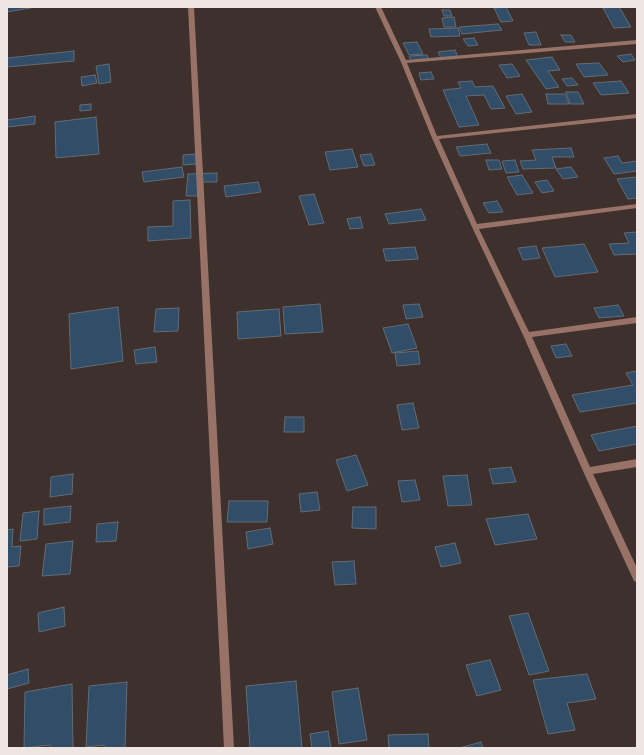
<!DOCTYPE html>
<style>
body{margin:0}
#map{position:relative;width:644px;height:755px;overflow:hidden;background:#3d302d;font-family:Mulish,sans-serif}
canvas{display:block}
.frame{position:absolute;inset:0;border:8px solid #efe6e4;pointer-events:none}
</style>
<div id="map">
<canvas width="644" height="755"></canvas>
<div class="frame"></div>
</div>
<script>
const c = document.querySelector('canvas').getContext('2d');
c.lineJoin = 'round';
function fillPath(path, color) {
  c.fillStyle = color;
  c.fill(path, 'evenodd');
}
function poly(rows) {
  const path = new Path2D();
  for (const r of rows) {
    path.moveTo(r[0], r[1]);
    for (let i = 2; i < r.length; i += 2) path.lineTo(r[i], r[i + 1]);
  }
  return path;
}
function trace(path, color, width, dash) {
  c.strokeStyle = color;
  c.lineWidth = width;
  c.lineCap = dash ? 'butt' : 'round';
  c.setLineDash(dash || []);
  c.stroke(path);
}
const building = poly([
 [7,7,36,7,7,12,7,7],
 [506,7,513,21,501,22,494,8,506,7],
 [619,7,631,27,614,28,603,8,619,7],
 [442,10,450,10,452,16,444,16,442,10],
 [454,17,456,27,444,27,442,18,454,17],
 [498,24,502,30,462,34,459,27,498,24],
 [458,28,460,36,431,37,429,29,458,28],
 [536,32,541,45,529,45,524,33,536,32],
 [561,35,571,35,575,42,565,42,561,35],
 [474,38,478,45,468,46,463,39,474,38],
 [417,42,423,54,409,55,403,43,417,42],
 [455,50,458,57,441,58,438,52,455,50],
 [74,51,74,61,7,67,7,58,74,51],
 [631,54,635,60,623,62,617,56,631,54],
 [427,55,429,60,411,61,409,56,427,55],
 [552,57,560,70,548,71,559,87,546,89,526,60,552,57],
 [599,63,608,75,584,77,576,64,599,63],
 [109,64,111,82,99,84,96,66,109,64],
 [512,64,520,76,507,78,499,65,512,64],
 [431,72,434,79,421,80,419,73,431,72],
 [95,75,97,83,82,86,81,77,95,75],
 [572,78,578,85,567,86,562,79,572,78],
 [472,81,475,87,493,86,505,108,491,109,484,95,466,96,479,125,459,127,443,90,461,88,458,82,472,81],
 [621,81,629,93,601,95,593,83,621,81],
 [566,92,578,92,584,104,570,104,566,92],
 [522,94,532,112,516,114,506,96,522,94],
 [546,94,565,94,569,104,548,104,546,94],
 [91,104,91,110,80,111,80,105,91,104],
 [35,116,35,124,7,127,7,120,35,116],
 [96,117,99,154,56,158,55,122,96,117],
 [487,144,491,153,460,156,456,147,487,144],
 [571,148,574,157,552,157,556,168,523,169,520,161,536,160,532,150,571,148],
 [352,149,358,167,330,170,325,152,352,149],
 [196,154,196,164,183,165,183,155,196,154],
 [371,154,375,165,364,166,360,155,371,154],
 [618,156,622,163,637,161,637,171,614,174,604,158,618,156],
 [486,160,499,160,502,169,489,170,486,160],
 [515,160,519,172,506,173,502,161,515,160],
 [182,167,184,177,144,182,142,172,182,167],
 [571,167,578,177,563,179,556,169,571,167],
 [217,173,217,182,203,182,202,196,186,196,188,174,217,173],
 [522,175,533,193,517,195,507,177,522,175],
 [637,177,637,198,628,199,617,179,637,177],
 [547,180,554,191,542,193,535,182,547,180],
 [258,182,261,192,226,197,224,186,258,182],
 [314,194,324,223,309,225,299,196,314,194],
 [190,200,191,238,148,241,148,227,173,226,173,201,190,200],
 [497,201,503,212,489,213,483,203,497,201],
 [421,209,426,220,389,224,385,214,421,209],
 [360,217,363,228,350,229,347,219,360,217],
 [637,232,637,254,614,255,609,244,629,243,624,233,637,232],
 [584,244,598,272,555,277,542,248,584,244],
 [536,246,540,258,523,260,518,248,536,246],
 [415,247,418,259,386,261,383,249,415,247],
 [320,304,323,332,285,334,283,307,320,304],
 [419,304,423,317,406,319,403,305,419,304],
 [618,305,624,316,599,318,594,308,618,305],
 [118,307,123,361,71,369,69,314,118,307],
 [179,308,178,331,154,332,156,309,179,308],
 [279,309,281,336,238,339,237,312,279,309],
 [408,324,417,348,392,353,383,328,408,324],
 [566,344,572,356,556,358,551,346,566,344],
 [155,347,157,362,136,364,134,350,155,347],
 [418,351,420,364,397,366,395,353,418,351],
 [637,371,637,403,580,412,572,395,633,385,626,373,637,371],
 [413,403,419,428,402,430,397,405,413,403],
 [285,417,304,417,304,432,284,432,285,417],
 [637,426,637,444,599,451,591,435,637,426],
 [356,455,368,485,347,491,336,460,356,455],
 [511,467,516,482,493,484,489,469,511,467],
 [73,474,72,494,50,497,51,477,73,474],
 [467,475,472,505,448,506,443,476,467,475],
 [415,480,420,500,402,502,398,481,415,480],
 [317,492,320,510,301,512,299,494,317,492],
 [229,501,268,501,267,522,227,522,229,501],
 [71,506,70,522,44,525,44,509,71,506],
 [353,507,376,507,376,529,352,528,353,507],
 [39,511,37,539,20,541,23,513,39,511],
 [528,514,537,539,495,545,486,519,528,514],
 [118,522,116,541,96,542,97,524,118,522],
 [270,528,273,544,248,549,246,532,270,528],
 [13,529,12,547,21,546,19,566,7,567,7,530,13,529],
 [73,541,70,574,42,576,46,544,73,541],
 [455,543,461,563,441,567,435,547,455,543],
 [354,561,356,584,335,585,332,562,354,561],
 [64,607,65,626,39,632,38,613,64,607],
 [528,613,549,671,529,675,509,616,528,613],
 [490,660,501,690,477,696,466,665,490,660],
 [28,669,29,683,7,689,7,675,28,669],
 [587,674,596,699,567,703,575,730,548,734,533,680,587,674],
 [296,681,302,748,250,748,246,686,296,681],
 [127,682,125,748,104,748,104,745,86,747,89,686,127,682],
 [72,684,73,748,50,748,50,745,24,748,25,692,72,684],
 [358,688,367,740,339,744,332,692,358,688],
 [328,731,331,748,312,748,310,734,328,731],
 [428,734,429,748,389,748,388,735,428,734],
 [481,742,483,748,459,748,481,742]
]);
fillPath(building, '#314d67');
trace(building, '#626c76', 1);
fillPath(poly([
 [188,7,194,7,234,748,224,748,188,7],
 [375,7,381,7,406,60,637,40,637,44,407,63,437,136,637,114,637,118,439,139,477,224,637,204,637,208,479,229,529,332,637,317,637,323,532,337,590,467,637,459,637,467,593,474,637,568,637,582,634,581,583,471,523,335,472,227,432,138,401,62,375,7]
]), '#997267');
</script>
